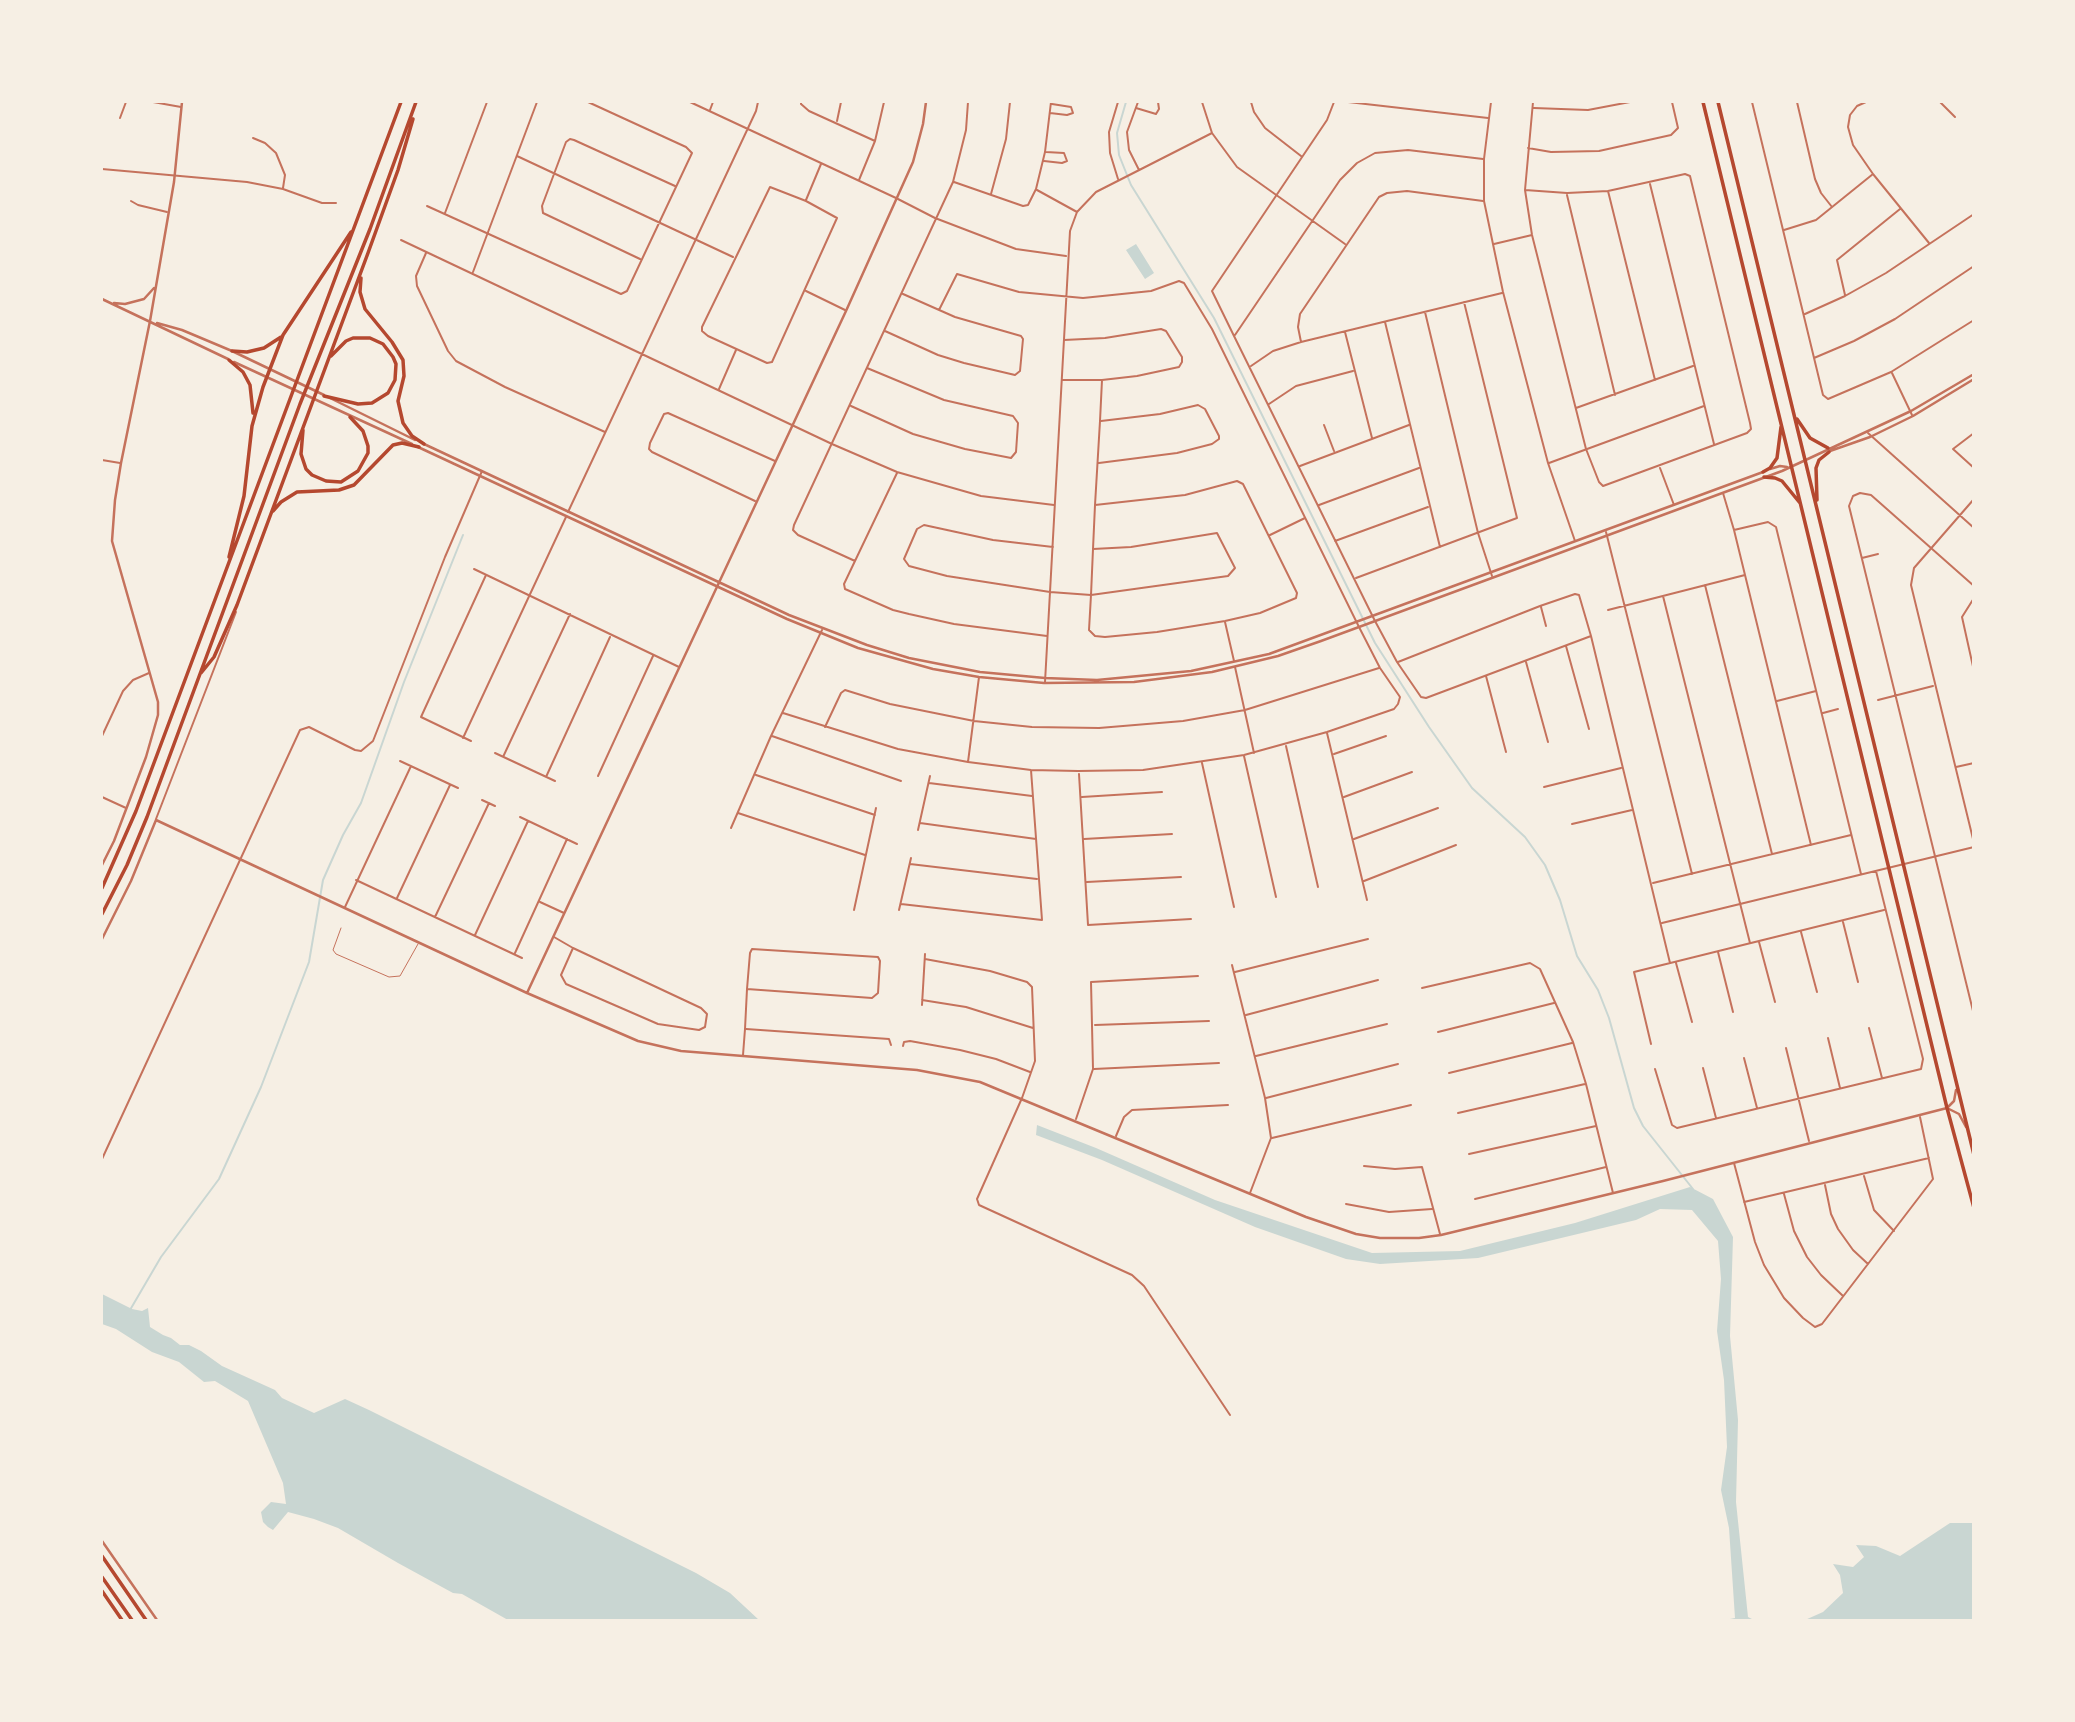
<!DOCTYPE html>
<style>
body{margin:0}
#map{position:relative;width:2075px;height:1722px;overflow:hidden;background:#f6efe4;font-family:Inter,sans-serif}
canvas{display:block}
.frame{position:absolute;inset:0;border:103px solid #f6efe4;pointer-events:none}
</style>
<div id="map">
<canvas width="2075" height="1722"></canvas>
<div class="frame"></div>
</div>
<script>
const c = document.querySelector('canvas').getContext('2d');
c.lineJoin = 'round';
function fillPath(path, color) {
  c.fillStyle = color;
  c.fill(path, 'evenodd');
}
function poly(rows) {
  const path = new Path2D();
  for (const r of rows) {
    path.moveTo(r[0], r[1]);
    for (let i = 2; i < r.length; i += 2) path.lineTo(r[i], r[i + 1]);
  }
  return path;
}
function trace(path, color, width, dash) {
  c.strokeStyle = color;
  c.lineWidth = width;
  c.lineCap = dash ? 'butt' : 'round';
  c.setLineDash(dash || []);
  c.stroke(path);
}
fillPath(poly([
 [1136,244,1154,273,1145,279,1126,250],
 [1037,1125,1096,1148,1215,1200,1372,1253,1460,1251,1575,1223,1690,1187,1713,1199,1733,1237,1730,1336,1738,1420,1736,1502,1748,1617,1754,1620,1725,1620,1735,1618,1729,1528,1721,1490,1727,1447,1724,1380,1717,1331,1721,1279,1718,1241,1692,1210,1660,1209,1636,1220,1478,1258,1380,1264,1346,1259,1255,1227,1102,1160,1036,1135],
 [102,1294,132,1309,142,1311,148,1308,150,1327,163,1335,171,1338,180,1345,189,1345,201,1351,222,1366,275,1390,282,1398,314,1413,345,1399,369,1410,696,1573,730,1593,759,1620,508,1620,462,1594,453,1593,398,1563,338,1528,314,1519,288,1512,273,1530,268,1527,263,1522,261,1512,271,1502,286,1504,283,1483,248,1401,215,1381,204,1382,179,1362,152,1352,116,1329,102,1324],
 [1950,1523,1973,1523,1973,1620,1805,1620,1823,1612,1843,1593,1840,1575,1833,1564,1853,1567,1864,1557,1856,1545,1876,1546,1900,1556]
]), '#c9d6d2');
trace(poly([
 [1126,102,1117,133,1119,155,1131,185,1214,318,1375,643,1429,727,1472,788,1525,837,1545,865,1560,900,1577,956,1598,990,1609,1018,1634,1108,1643,1126,1693,1189],
 [130,1310,161,1257,219,1179,261,1087,309,962,323,880,343,835,361,803,404,682,463,535]
]), '#c9d6d2', 2);
trace(poly([
 [341,928,333,950,336,954,389,977,400,976,418,944]
]), '#c5725c', 1);
trace(poly([
 [153,102,181,107],
 [690,102,896,198,935,218,1016,249,1066,256],
 [801,102,801,104,809,111,875,141],
 [1118,102,1109,132,1110,153,1118,179],
 [1138,102,1127,132,1129,150,1139,170],
 [1202,102,1212,133,1237,167,1345,244],
 [1251,102,1254,112,1265,128,1301,156],
 [1334,102,1327,120,1212,291,1234,336,1375,621,1397,662,1421,697,1426,698,1591,636],
 [1348,102,1488,118],
 [1491,102,1484,159,1484,201,1503,292,1548,463,1575,541],
 [1752,102,1823,395,1828,399,1891,372,1974,320],
 [1797,102,1815,179,1821,193,1832,207],
 [1866,102,1857,106,1850,115,1848,127,1853,145,1873,174,1929,243],
 [1940,102,1955,117],
 [1136,108,1156,114,1159,109,1158,102],
 [1534,108,1588,110,1630,102],
 [710,110,713,102],
 [1050,113,1067,115,1073,113,1071,107,1052,104],
 [120,118,126,102],
 [837,121,841,102],
 [253,138,265,143,276,153,285,175,283,188],
 [1528,148,1551,152,1599,151,1671,135,1678,128,1672,102],
 [517,156,733,257],
 [1044,161,1062,163,1067,161,1064,153,1046,152],
 [102,169,247,182,283,189,322,203,336,203],
 [859,180,875,141,884,102],
 [954,182,1023,206,1028,205,1036,189,1045,152,1051,102],
 [1650,184,1714,444],
 [770,187,806,201,837,218,772,362,767,363,708,336,702,331,702,327,770,187],
 [1037,190,1077,212],
 [1525,190,1567,193,1608,191,1685,174,1690,176,1750,423,1751,429,1747,433,1603,486,1599,482,1586,449,1532,235,1525,190,1533,102],
 [1608,191,1655,380],
 [991,194,1006,139,1010,102],
 [1567,195,1615,395],
 [806,200,821,164],
 [131,201,138,205,167,212],
 [427,206,621,294,627,291,692,153,686,147,588,102],
 [445,213,487,102],
 [1784,230,1816,220,1873,174],
 [401,240,832,444,897,472,981,496,1054,505],
 [1494,244,1532,235],
 [426,253,416,276,417,286,448,351,456,361,505,387,605,432],
 [640,259,543,213,542,206,566,142,570,139,574,140,675,186],
 [473,272,537,102],
 [806,291,845,310],
 [1845,295,1837,260,1900,209],
 [1425,312,1478,533,1492,576],
 [1805,314,1845,296,1886,273,1974,214],
 [1385,322,1440,547],
 [885,331,938,355,964,363,1015,375,1020,371,1023,339,1021,336,955,317,903,294],
 [1345,332,1372,438],
 [1235,335,1340,180,1357,163,1375,153,1408,150,1483,159],
 [1301,342,1298,327,1300,314,1379,197,1387,193,1407,191,1483,201],
 [1814,358,1854,341,1895,319,1974,266],
 [1251,366,1273,351,1301,342,1502,293],
 [1892,373,1912,415],
 [1062,380,1102,380,1137,376,1179,367,1182,362,1182,357,1166,331,1161,329,1105,338,1064,340],
 [719,389,736,350],
 [1269,404,1296,386,1353,371],
 [851,406,913,434,965,449,1006,457,1011,458,1016,452,1018,423,1013,416,944,400,867,368],
 [1576,408,1693,366],
 [1324,425,1334,451],
 [1868,433,1974,528],
 [1974,433,1953,449,1974,468],
 [102,460,120,463],
 [1099,463,1177,453,1212,444,1219,439,1219,436,1205,409,1198,405,1160,414,1101,421],
 [1549,463,1704,406],
 [1300,466,1409,425],
 [1660,468,1674,505],
 [897,473,844,584,845,589,893,610,909,614,954,624,1047,636],
 [1723,493,1734,530,1811,845],
 [1974,499,1914,568,1911,585,1974,843],
 [755,501,652,452,649,449,650,443,664,414,668,413,775,461],
 [1095,505,1185,495,1237,481,1243,484,1297,593,1296,598,1260,613,1225,621,1157,632,1105,637,1095,636,1089,630,1091,595,1093,549,1095,505,1100,421,1102,380],
 [1319,505,1419,468],
 [568,512,756,111,758,102],
 [1734,530,1768,522,1776,527,1861,874],
 [1606,532,1692,874],
 [1270,535,1305,518],
 [1335,541,1428,507],
 [1053,547,993,540,924,525,917,529,904,559,909,566,947,576,1050,592,1091,595,1228,576,1235,568,1217,533,1131,547,1093,549],
 [1862,558,1878,554],
 [855,561,798,535,793,530,794,525,953,182,966,130,968,102],
 [474,569,679,667],
 [1356,578,1517,518,1464,302],
 [1705,585,1772,854],
 [1974,586,1871,495,1860,493,1853,496,1849,506,1974,1015],
 [1663,596,1750,943],
 [1974,598,1962,617,1974,671],
 [1541,607,1546,626],
 [1608,610,1745,575],
 [1225,622,1234,661],
 [1566,646,1589,729],
 [1398,662,1540,606,1575,594,1579,595,1591,636,1670,963],
 [1526,662,1548,742],
 [1235,667,1254,753],
 [1486,676,1506,752],
 [1045,682,1070,231,1077,212,1096,192,1212,133],
 [1878,700,1933,686],
 [1777,701,1816,691],
 [783,713,898,749,968,762,1031,770,1078,771,1143,770,1244,755,1327,732,1394,709,1398,704,1400,697,1380,668,1359,627,1212,329,1184,283,1179,281,1151,291,1083,298,1019,292,957,274,939,310],
 [1823,713,1838,709],
 [825,727,841,693,845,690,890,704,974,721,1032,727,1099,728,1183,721,1245,710,1379,668],
 [1327,733,1367,900],
 [102,736,123,691,133,680,149,673],
 [772,736,901,781],
 [463,738,566,517],
 [471,741,421,717,486,575],
 [1286,746,1318,887],
 [495,753,555,781],
 [1334,754,1386,736],
 [1244,756,1276,897],
 [503,757,570,614],
 [400,761,458,788],
 [968,762,979,677],
 [1202,763,1234,907],
 [1956,767,1974,763],
 [1079,774,1088,925,1191,919],
 [756,775,875,815],
 [598,776,653,656],
 [546,777,610,637],
 [929,783,1032,796],
 [1544,787,1621,768],
 [102,797,126,808],
 [1082,797,1162,792],
 [1344,797,1412,772],
 [482,800,495,806],
 [738,813,865,855],
 [520,817,577,844],
 [156,819,236,612],
 [920,823,1036,839],
 [1572,824,1632,810],
 [731,828,771,736,822,630],
 [918,830,930,776],
 [1084,839,1172,834],
 [1354,839,1438,808],
 [910,864,1037,879],
 [356,880,522,958],
 [1364,881,1456,845],
 [1087,882,1181,877],
 [1653,883,1851,835],
 [397,898,450,785],
 [540,902,564,913],
 [901,904,1042,920,1031,770],
 [345,907,411,766],
 [854,910,876,808],
 [899,910,911,858],
 [435,917,489,803],
 [1843,922,1858,982],
 [1662,923,1974,847],
 [1801,932,1817,992],
 [475,935,528,821],
 [554,937,573,948],
 [1759,942,1775,1002],
 [573,948,701,1008,707,1014,705,1027,699,1030,658,1024,566,984,561,975,573,948],
 [1718,952,1733,1012],
 [515,953,567,839],
 [925,959,990,971,1027,982,1032,987,1035,1061,1022,1098,977,1199,979,1205,1132,1275,1144,1286,1230,1415],
 [1676,963,1692,1022],
 [1232,965,1265,1098,1271,1138,1250,1193],
 [1235,972,1368,939],
 [1422,988,1530,963,1540,969,1573,1042,1586,1084,1613,1193],
 [922,1000,966,1007,1033,1028],
 [922,1005,925,954],
 [1246,1015,1378,980],
 [1095,1025,1209,1021],
 [1869,1028,1882,1078],
 [746,1029,889,1039,891,1045],
 [1438,1032,1554,1003],
 [1828,1038,1840,1088],
 [1651,1044,1634,972,1884,910],
 [903,1046,904,1042,910,1041,960,1050,996,1059,1030,1072],
 [1786,1048,1809,1141],
 [743,1055,745,1029,747,989,750,953,752,949,878,957,880,961,878,993,872,998,747,989],
 [1256,1056,1387,1024],
 [1744,1058,1757,1108],
 [1703,1068,1716,1118],
 [1094,1069,1219,1063],
 [1655,1069,1672,1125,1677,1128,1921,1069,1923,1059,1876,871],
 [1449,1073,1572,1043],
 [1266,1098,1398,1064],
 [1458,1113,1585,1084],
 [1076,1119,1093,1069,1091,982,1198,976],
 [1116,1136,1124,1117,1132,1110,1228,1105],
 [1272,1138,1411,1105],
 [1469,1154,1596,1126],
 [102,1159,300,730,309,727,355,750,361,751,373,741,445,557,482,471],
 [1734,1163,1755,1242,1764,1265,1784,1298,1803,1318,1815,1327,1822,1324,1933,1179,1920,1117],
 [1364,1166,1395,1169,1422,1167,1440,1234],
 [1864,1176,1874,1210,1894,1231],
 [1825,1185,1831,1214,1838,1229,1853,1250,1868,1264],
 [1784,1194,1794,1231,1807,1257,1821,1275,1843,1296],
 [1475,1199,1606,1167],
 [1744,1202,1929,1158],
 [1346,1204,1389,1212,1432,1209]
]), '#c5725c', 2);
trace(poly([
 [102,299,228,359],
 [114,303,125,304,144,299,154,288],
 [157,323,182,330,232,351,324,395],
 [234,362,412,444],
 [330,398,415,440],
 [424,444,789,615,867,645,909,658,980,672,1045,678,1097,680,1191,671,1269,654,1763,472],
 [418,447,787,619,858,648,933,669,979,677,1044,683,1134,682,1212,672,1278,656,1321,641,1782,471,1911,411,1974,374],
 [1830,451,1870,437,1913,416,1974,379],
 [1770,469,1780,466,1787,467],
 [102,865,114,841,146,757,158,715,158,702,112,541,115,500,121,463,150,321,174,182,182,102],
 [102,939,131,881,156,820,527,993,638,1041,681,1051,917,1070,980,1082,1306,1217,1356,1234,1380,1238,1419,1238,1441,1235,1663,1181,1947,1108],
 [527,993,846,311,913,162,923,124,926,102],
 [1947,1108,1959,1114,1966,1127],
 [1947,1108,1954,1101,1956,1090],
 [102,1541,157,1620]
]), '#c5725c', 2.5);
trace(poly([
 [1703,102,1947,1108,1974,1208],
 [1718,102,1974,1155],
 [1797,419,1810,438,1828,448],
 [1763,472,1770,468,1777,458,1781,427],
 [1764,477,1775,478,1782,481,1800,503],
 [1817,500,1816,468,1819,460,1829,452]
]), '#b5482f', 3.5);
trace(poly([
 [361,278,360,292,365,309,392,342,403,360,404,376,398,401,403,423,412,436,424,444],
 [232,351,247,352,264,348,281,337],
 [229,360,243,372,250,385,253,413],
 [324,396,358,404,372,403,388,393,395,380,396,364,393,357,383,344,370,338,353,338,346,341,331,356],
 [303,430,301,454,306,469,312,475,326,481,341,482,358,471,368,453,368,446,363,431,350,417],
 [273,511,281,502,297,492,339,490,354,485,393,445,402,443,419,447],
 [229,557,244,496,252,426,263,387,283,335,351,232],
 [201,673,214,657,237,605,368,253,398,170,413,119],
 [102,888,136,811,401,102],
 [102,914,127,865,147,817,300,404,370,229,416,102],
 [102,1556,146,1620],
 [102,1577,132,1620],
 [102,1591,122,1620]
]), '#b5482f', 3.5);
</script>
